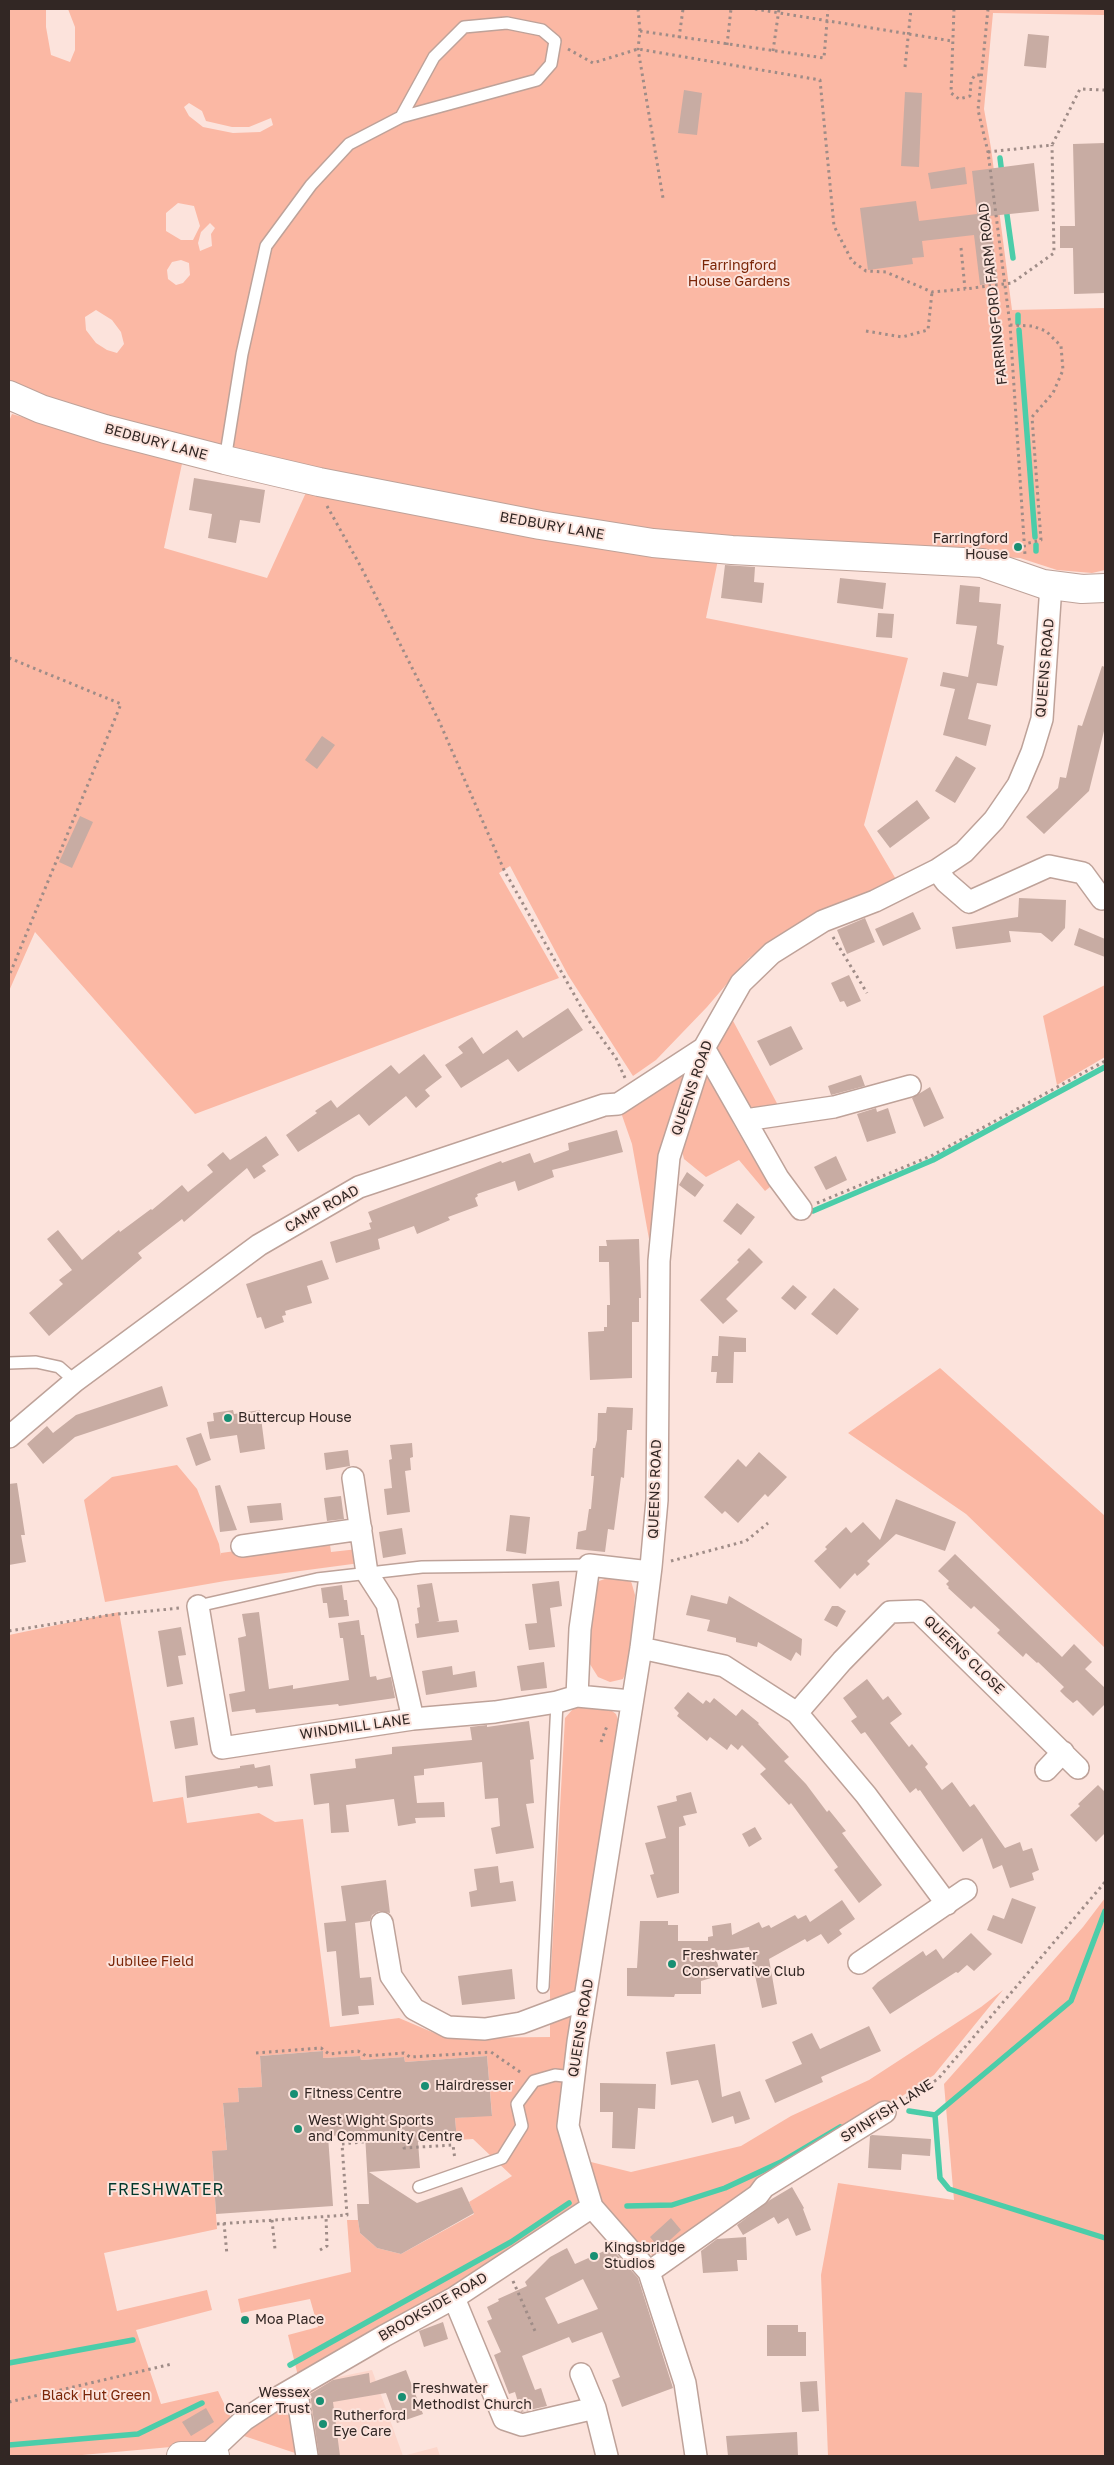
<!DOCTYPE html>
<style>
body{margin:0}
#map{position:relative;width:1114px;height:2465px;overflow:hidden;background:#fce3dc;font-family:"Golos Text",sans-serif}
canvas{display:block}
.frame{position:absolute;inset:0;border:10px solid #322724;pointer-events:none}
</style>
<div id="map">
<canvas width="1114" height="2465"></canvas>
<div class="frame"></div>
</div>
<script>
const c = document.querySelector('canvas').getContext('2d');
c.lineJoin = 'round';
function fillPath(path, color) {
  c.fillStyle = color;
  c.fill(path, 'evenodd');
}
function poly(rows) {
  const path = new Path2D();
  for (const r of rows) {
    path.moveTo(r[0], r[1]);
    for (let i = 2; i < r.length; i += 2) path.lineTo(r[i], r[i + 1]);
  }
  return path;
}
function trace(path, color, width, dash) {
  c.strokeStyle = color;
  c.lineWidth = width;
  c.lineCap = dash ? 'butt' : 'round';
  c.setLineDash(dash || []);
  c.stroke(path);
}
function write(font, color, halo, rows, align = 'center') {
  c.font = font + ' "Golos Text",sans-serif';
  c.lineWidth = 4;
  c.setLineDash([]);
  c.textBaseline = 'middle';
  c.strokeStyle = halo;
  c.fillStyle = color;
  for (const [text, x, y, turn = 0] of rows) {
    c.save();
    c.translate(x, y);
    c.rotate((+turn || 0) * Math.PI / 180);
    c.textAlign = isNaN(turn) ? turn : align;
    if (halo) c.strokeText(text, 0, 0);
    c.fillText(text, 0, 0);
    c.restore();
  }
}
fillPath(poly([
 [372,2370,403,2456,437,2447,440,2456,314,2456,304,2384]
]), '#fcd6cb');
fillPath(poly([
 [9,9,46,9,46,27,51,55,70,62,75,50,75,27,68,9,1105,9,1105,45,1104,15,993,13,984,109,991,148,1012,310,1105,308,1105,570,1092,573,1057,570,1020,558,656,536,321,477,9,388],
 [189,103,202,111,206,121,232,127,249,127,271,118,273,125,260,132,233,133,203,127,189,116,184,107],
 [178,203,194,206,200,226,193,240,181,240,166,231,166,213],
 [210,223,215,228,211,234,212,246,200,251,198,243,201,232],
 [181,260,189,263,190,275,183,283,176,285,168,279,167,270,172,262],
 [96,310,112,320,121,332,124,344,117,353,107,350,96,343,86,330,85,317],
 [12,414,98,439,183,459,164,548,267,578,309,486,719,555,706,618,908,658,864,825,897,881,821,915,749,958,707,1007,656,1060,633,1076,568,975,510,866,499,873,559,978,195,1114,35,932,9,991,9,421],
 [1105,985,1105,1057,1057,1085,1043,1016],
 [731,1017,780,1109,751,1116,716,1085,734,1125,770,1187,765,1191,739,1160,706,1177,684,1159,682,1151,684,1080,659,1261,649,1239,632,1144,618,1104,677,1076,694,1074],
 [940,1368,1105,1516,1105,1648,966,1514,848,1433],
 [177,1465,197,1489,219,1544,221,1556,221,1553,329,1538,331,1552,358,1549,360,1563,225,1581,105,1602,84,1500,112,1477],
 [616,1575,631,1581,635,1595,630,1662,623,1679,610,1682,598,1677,588,1661,589,1600,599,1581],
 [119,1612,153,1802,183,1797,187,1823,259,1813,275,1822,303,1819,330,2027,399,2018,446,2038,550,2037,550,1987,565,1718,580,1701,599,1701,616,1714,621,1728,565,2127,586,2199,451,2289,298,2376,288,2335,318,2327,310,2299,241,2313,238,2299,351,2272,347,2220,358,2220,360,2233,377,2248,401,2254,474,2214,469,2202,512,2176,473,2139,457,2140,455,2118,492,2115,487,2056,405,2062,404,2057,361,2060,360,2056,323,2058,323,2051,260,2056,262,2087,238,2088,239,2102,223,2104,227,2150,212,2152,217,2229,104,2253,117,2311,207,2290,212,2310,136,2330,161,2404,218,2391,231,2418,204,2444,71,2456,9,2456,9,1635],
 [1105,1898,1105,2456,828,2456,821,2275,838,2183,954,2200,944,2084,1083,1927],
 [1003,1990,934,2075,656,2259,598,2203,587,2161,631,2172,741,2146,791,2116,869,2080,981,2007],
 [276,2409,294,2418,298,2447,295,2453,244,2436,248,2426]
]), '#fbb8a4');
trace(poly([
 [1000,158,1002,174],
 [1006,208,1013,258],
 [1018,315,1018,323],
 [1019,330,1035,537],
 [1036,545,1036,551],
 [813,1211,933,1160,1105,1067],
 [909,2111,935,2115,1071,2001,1105,1911],
 [935,2115,940,2178,949,2189,1105,2238],
 [627,2206,672,2205,725,2188,781,2162,840,2127],
 [9,2363,133,2340],
 [290,2365,511,2242,569,2203],
 [9,2445,138,2434,202,2403]
]), '#4bcda9', 5.5);
fillPath(poly([
 [1028,34,1049,36,1046,68,1024,66],
 [684,90,702,93,697,135,678,133],
 [905,92,922,93,919,167,901,166],
 [1105,143,1105,293,1074,294,1073,248,1060,248,1060,226,1075,226,1073,144],
 [1034,163,1039,211,990,216,998,283,980,285,974,235,922,241,924,257,912,258,913,264,868,270,860,208,916,201,919,221,977,214,972,171],
 [965,167,967,184,931,189,928,173],
 [194,478,265,490,260,523,240,520,236,543,208,538,212,514,189,510],
 [725,565,755,567,754,582,764,583,762,603,721,598],
 [840,578,886,583,883,609,837,603],
 [960,585,980,587,979,602,1001,604,997,644,1004,646,997,686,977,683,968,719,991,725,986,746,943,735,955,689,940,686,943,672,968,677,977,626,956,624],
 [878,613,894,614,892,638,876,637],
 [1102,666,1105,667,1105,727,1089,791,1044,834,1026,817,1058,788,1060,777,1066,778,1078,725,1082,726],
 [322,736,335,745,317,769,305,760],
 [956,756,976,768,955,803,935,791],
 [917,800,930,818,890,848,877,831],
 [80,816,93,822,72,868,59,862],
 [1019,898,1066,900,1065,928,1052,942,1041,933,1009,931,1011,942,956,949,952,927,1018,917],
 [913,912,921,929,883,946,875,929],
 [865,918,875,942,847,954,837,930],
 [1079,928,1105,939,1105,957,1074,945],
 [849,975,861,1001,847,1007,844,1001,840,1002,831,983],
 [568,1008,583,1030,518,1072,508,1059,461,1088,445,1065,463,1053,458,1047,472,1037,483,1054,517,1030,523,1038],
 [791,1026,803,1049,770,1066,757,1041],
 [424,1054,442,1077,425,1090,430,1096,416,1108,406,1096,369,1126,359,1114,298,1152,286,1135,317,1113,315,1111,331,1100,337,1108,391,1065,399,1074],
 [861,1075,865,1086,831,1095,828,1086],
 [930,1087,944,1118,924,1127,912,1098],
 [876,1108,877,1112,888,1108,896,1133,867,1142,857,1114],
 [617,1130,623,1152,552,1170,554,1177,518,1191,515,1181,477,1194,478,1196,475,1198,478,1206,448,1217,450,1220,417,1234,414,1226,378,1239,380,1249,336,1263,330,1242,371,1229,369,1223,372,1222,368,1212,501,1161,502,1163,530,1153,534,1163,569,1150,568,1143],
 [266,1136,279,1155,262,1166,266,1171,254,1179,247,1168,184,1222,182,1219,138,1253,142,1258,49,1336,29,1313,63,1284,59,1280,72,1270,47,1239,58,1230,82,1260,119,1230,120,1232,151,1209,152,1210,182,1185,188,1192,213,1172,207,1165,223,1152,230,1160],
 [836,1156,847,1180,826,1190,814,1167],
 [687,1172,704,1185,695,1197,679,1185],
 [737,1203,755,1217,741,1235,723,1221],
 [639,1239,641,1298,639,1298,639,1322,632,1322,632,1378,590,1380,588,1332,604,1331,604,1327,607,1327,607,1305,610,1305,609,1262,599,1262,599,1246,607,1246,606,1240],
 [749,1248,763,1262,726,1299,738,1311,723,1324,700,1300,739,1262,737,1260],
 [322,1260,329,1279,307,1286,312,1303,285,1311,286,1315,282,1316,284,1322,265,1329,261,1317,257,1318,246,1284],
 [793,1285,807,1297,795,1310,781,1298],
 [834,1288,859,1309,837,1335,811,1314],
 [719,1336,746,1338,746,1352,734,1352,733,1383,716,1383,717,1372,711,1372,712,1356,718,1356],
 [162,1386,168,1406,75,1437,43,1464,27,1444,47,1426,53,1433,76,1415],
 [607,1407,633,1408,632,1430,627,1430,624,1478,621,1477,614,1530,608,1529,605,1552,576,1549,578,1532,586,1530,589,1509,591,1509,594,1476,591,1476,593,1448,595,1448,597,1440,598,1413,606,1413],
 [233,1410,234,1414,260,1410,265,1449,240,1453,237,1435,210,1439,207,1422,214,1421,213,1413],
 [201,1433,211,1460,196,1466,186,1438],
 [412,1443,413,1457,410,1458,411,1470,405,1471,410,1512,387,1515,384,1489,392,1488,389,1460,392,1459,390,1445],
 [348,1450,350,1466,326,1470,324,1453],
 [759,1452,787,1477,768,1497,765,1494,738,1523,725,1511,722,1514,704,1497,738,1459,746,1467],
 [17,1483,25,1535,21,1535,26,1562,9,1565,9,1484],
 [220,1485,237,1530,220,1532,215,1486],
 [341,1496,344,1519,327,1521,324,1498],
 [896,1499,956,1522,945,1551,896,1534,867,1561,870,1564,864,1570,857,1576,855,1573,840,1589,814,1561,827,1549,825,1547,846,1527,851,1533,863,1522,880,1540],
 [281,1503,283,1520,250,1523,247,1506],
 [510,1515,530,1517,526,1554,506,1551],
 [402,1528,406,1554,383,1558,379,1532],
 [955,1554,1062,1657,1074,1644,1092,1662,1085,1669,1105,1688,1105,1704,1093,1716,1077,1700,1073,1703,1066,1697,1060,1691,1064,1687,1038,1662,1037,1663,1026,1653,1023,1657,997,1633,1000,1630,974,1606,971,1609,948,1588,949,1587,946,1584,949,1581,938,1571],
 [559,1581,562,1606,550,1608,555,1647,529,1650,525,1624,537,1623,532,1584],
 [432,1583,439,1621,436,1622,457,1620,459,1632,417,1638,415,1624,419,1623,417,1608,420,1607,417,1585],
 [342,1585,344,1600,347,1600,349,1616,329,1618,327,1603,323,1603,321,1588],
 [691,1595,727,1604,729,1596,802,1639,801,1656,796,1652,791,1661,758,1642,757,1647,736,1642,736,1638,707,1631,710,1620,686,1615],
 [832,1606,838,1606,846,1611,837,1627,824,1620],
 [259,1612,269,1689,293,1685,293,1689,349,1680,343,1638,340,1638,338,1623,359,1620,361,1635,364,1635,370,1677,376,1676,377,1680,391,1677,395,1698,339,1706,338,1704,256,1713,255,1709,232,1712,229,1694,245,1691,238,1638,246,1636,242,1614],
 [181,1627,186,1655,178,1656,183,1684,167,1687,158,1631],
 [544,1662,547,1688,521,1691,517,1666],
 [452,1666,453,1675,475,1671,477,1687,426,1695,422,1671],
 [867,1679,883,1700,888,1696,902,1714,890,1723,909,1747,912,1744,928,1764,925,1767,942,1790,952,1782,970,1807,974,1804,1005,1848,1020,1842,1023,1851,1032,1848,1039,1870,1032,1873,1034,1880,1010,1888,1002,1865,993,1869,982,1838,963,1852,920,1790,918,1791,916,1788,910,1793,865,1732,861,1734,851,1721,857,1717,843,1698],
 [688,1692,703,1704,706,1700,710,1703,714,1698,736,1716,742,1709,759,1723,758,1724,789,1757,784,1761,806,1784,827,1812,829,1810,846,1831,842,1833,882,1885,859,1903,834,1870,838,1867,791,1803,789,1805,760,1774,766,1769,742,1745,738,1750,731,1744,727,1750,710,1737,707,1741,677,1716,679,1713,674,1708],
 [194,1717,198,1745,175,1749,170,1721],
 [529,1721,534,1759,530,1760,534,1803,526,1804,534,1848,496,1854,491,1828,500,1826,498,1798,485,1799,482,1762,424,1769,424,1775,414,1776,417,1803,444,1802,445,1817,415,1818,416,1823,398,1826,394,1799,346,1805,349,1832,331,1833,329,1803,314,1805,310,1774,356,1768,355,1759,392,1754,392,1747,472,1740,470,1727,487,1725,487,1727],
 [254,1764,255,1768,270,1765,273,1786,258,1788,257,1786,187,1798,185,1776,240,1768,240,1766],
 [1098,1785,1105,1792,1105,1833,1096,1842,1070,1815,1080,1806,1078,1804],
 [691,1792,697,1813,683,1816,686,1825,679,1827,679,1893,657,1898,650,1875,654,1874,645,1843,666,1838,657,1806,677,1801,676,1796],
 [755,1827,762,1839,749,1847,742,1834],
 [498,1866,500,1883,513,1881,516,1901,471,1907,469,1892,477,1890,474,1869],
 [386,1880,390,1913,379,1911,372,1915,370,1921,355,1923,360,1978,371,1977,374,2005,358,2006,359,2014,342,2016,336,1951,327,1952,324,1923,346,1921,341,1886],
 [1012,1898,1036,1907,1022,1944,987,1930,993,1915,1004,1919],
 [842,1900,855,1919,839,1930,842,1934,828,1944,821,1934,807,1942,805,1939,769,1959,777,2004,762,2008,749,1947,714,1952,721,1975,701,1981,701,1994,675,1994,674,1997,627,1996,627,1968,637,1968,640,1921,668,1921,668,1925,678,1925,678,1941,708,1941,708,1937,713,1936,712,1926,731,1923,732,1935,759,1922,762,1928,769,1925,771,1928,795,1915,798,1919,806,1915,810,1922],
 [971,1933,992,1954,974,1971,967,1965,958,1973,956,1972,890,2014,872,1988,878,1982,923,1951,926,1956,936,1949,943,1959],
 [512,1969,515,1999,462,2005,458,1976],
 [869,2026,881,2051,821,2077,823,2082,775,2103,765,2080,802,2064,792,2042,812,2033,820,2049],
 [715,2044,722,2097,740,2091,750,2119,735,2124,733,2116,712,2123,698,2080,671,2085,666,2052],
 [323,2051,323,2058,360,2056,361,2060,404,2057,405,2062,487,2056,492,2116,455,2118,457,2140,418,2142,420,2168,369,2172,417,2203,462,2187,474,2213,401,2254,377,2248,360,2233,358,2220,357,2204,369,2204,365,2134,328,2136,333,2206,216,2214,212,2151,227,2150,223,2103,239,2102,238,2088,262,2087,260,2056],
 [600,2083,656,2084,655,2109,638,2108,635,2149,612,2148,613,2112,600,2112],
 [872,2135,931,2139,930,2156,902,2154,901,2170,868,2168,870,2136],
 [792,2187,804,2208,803,2209,811,2230,796,2236,788,2218,778,2224,774,2217,743,2235,737,2225,770,2200],
 [671,2218,681,2230,660,2249,650,2237],
 [746,2237,747,2260,737,2260,738,2271,703,2273,701,2251,717,2239],
 [567,2248,575,2264,611,2248,638,2278,673,2388,622,2407,612,2380,620,2377,602,2332,572,2343,569,2337,522,2356,535,2390,541,2388,547,2406,521,2412,515,2392,509,2394,494,2355,501,2352,487,2321,492,2319,487,2307,499,2301,498,2299,527,2286,525,2282,550,2257],
 [583,2279,598,2309,558,2324,545,2298],
 [443,2322,448,2339,424,2347,419,2331],
 [767,2325,798,2325,798,2332,806,2332,806,2356,767,2356],
 [406,2370,423,2414,397,2423,386,2393,333,2402,340,2456,319,2456,310,2394,333,2380,369,2373,370,2383],
 [817,2381,819,2411,802,2412,800,2382],
 [206,2408,214,2422,191,2436,182,2422],
 [797,2432,798,2456,728,2456,726,2436]
]), '#c8aca3');
const lane = poly([
 [225,460,242,354,266,246,311,185,349,144,401,117,537,80,551,64,555,41,542,30,507,23,464,27,434,57,401,117],
 [9,1363,36,1362,59,1367,75,1381],
 [198,1606,317,1579,422,1567,589,1565],
 [543,1987,557,1702],
 [419,2187,502,2158,522,2126,517,2104,534,2081,555,2075,573,2077]
]);
const street = poly([
 [937,870,946,882,969,902,1049,866,1083,873,1102,899],
 [704,1048,778,1178,801,1209],
 [745,1120,834,1107,910,1086],
 [9,1437,75,1381,259,1245,359,1187,604,1105,618,1104,704,1048],
 [353,1478,367,1573,387,1604,413,1719],
 [242,1546,361,1529],
 [198,1606,222,1748,413,1719,495,1712,557,1702,577,1696,631,1701],
 [641,1648,724,1666,797,1713,866,1795,947,1904],
 [577,1696,580,1629,589,1565,650,1572],
 [797,1713,842,1661,890,1612,918,1611,1078,1768],
 [1046,1770,1063,1752],
 [382,1923,391,1976,414,2009,448,2027,485,2029,521,2023,585,1999],
 [859,1963,966,1890],
 [649,2272,758,2195,764,2187,885,2112],
 [454,2298,504,2419,522,2425,595,2408],
 [581,2374,595,2408,607,2456],
 [296,2387,307,2456],
 [207,2455,244,2420,279,2397,384,2336,454,2298,592,2207],
 [696,2456,685,2383,649,2272,592,2207,568,2126,578,2042,641,1648,651,1567,657,1500,659,1261,669,1157,704,1048,741,983,772,953,823,921,875,901,937,870,964,852,994,820,1018,785,1032,752,1042,719,1051,585]
]);
const secondary = poly([
 [9,395,41,409,105,429,225,460,319,482,540,525,653,543,732,550,982,563,1043,584,1082,589,1105,588]
]);
const primary = poly([
 [181,2456,215,2456]
]);
trace(lane, '#bea299', 14);
trace(street, '#bea299', 24);
trace(secondary, '#bea299', 30);
trace(primary, '#bea299', 30);
trace(poly([
 [638,9,640,31,638,49,663,198],
 [755,9,952,41],
 [954,9,951,93,959,99,970,96,971,81,975,75,981,75],
 [988,9,978,110,988,152,1010,325,1025,555],
 [640,31,824,58,828,9],
 [679,38,683,9],
 [727,45,731,9],
 [568,49,593,63,638,49,820,80,834,226,852,261,866,271,886,272,932,292,965,289],
 [773,51,779,9],
 [905,67,911,9],
 [988,152,1052,145,1080,89,1105,90],
 [961,248,965,289,1012,283,1054,253,1052,145],
 [1010,325,1032,326,1046,331,1061,346,1063,370,1053,393,1032,417,1041,540,1025,544],
 [866,331,902,337,928,330,932,292],
 [327,506,361,567,439,721,504,870,589,1021,616,1058,625,1078],
 [9,658,121,704,9,976],
 [833,937,867,993],
 [817,1203,931,1156,1105,1061],
 [671,1561,746,1541,768,1523],
 [9,1631,109,1615,180,1608],
 [601,1742,607,1726],
 [256,2053,321,2048,329,2054,358,2051,366,2056,404,2053,410,2057,491,2052,523,2074],
 [901,2102,938,2079,1105,1882],
 [272,2220,275,2249],
 [224,2223,227,2255],
 [217,2224,347,2215,342,2144,404,2138,404,2148,453,2145,455,2160],
 [320,2250,327,2246,326,2216],
 [513,2281,535,2331],
 [9,2402,172,2364]
]), '#9f8c87', 3, [2.5, 4]);
trace(lane, '#fff', 11);
trace(street, '#fff', 21);
trace(secondary, '#fff', 28);
trace(primary, '#fff', 28);
for (const [x, y, r, color] of [
 [1018,547,5,"#188f73"],
 [228,1418,5,"#188f73"],
 [672,1964,5,"#188f73"],
 [425,2086,5,"#188f73"],
 [294,2094,5,"#188f73"],
 [298,2129,5,"#188f73"],
 [594,2256,5,"#188f73"],
 [245,2320,5,"#188f73"],
 [402,2397,5,"#188f73"],
 [320,2401,5,"#188f73"],
 [323,2424,5,"#188f73"]
]) {
  const dot = new Path2D();
  dot.arc(x, y, r, 0, 2 * Math.PI);
  c.fillStyle = color;
  c.fill(dot);
  trace(dot, '#fce3dc', 2);
}
write('14px', '#7b2608', '#fce3dc', [
 ["Farringford",739,266],
 ["House Gardens",739,282],
 ["Jubilee Field",151,1962],
 ["Black Hut Green",96,2396]
]);
write('14px', '#322724', '#fce3dc', [
 ["FARRINGFORD FARM ROAD",993,294,-96],
 ["BEDBURY LANE",156,442,15],
 ["BEDBURY LANE",552,526,10],
 ["QUEENS ROAD",1045,668,-85],
 ["QUEENS ROAD",692,1088,-71],
 ["CAMP ROAD",322,1209,-29],
 ["QUEENS ROAD",655,1489,-88],
 ["QUEENS CLOSE",964,1655,44],
 ["WINDMILL LANE",355,1727,-8],
 ["QUEENS ROAD",581,2028,-81],
 ["SPINFISH LANE",887,2111,-32],
 ["BROOKSIDE ROAD",433,2307,-30]
]);
write('14px', '#322724', '#fce3dc', [
 ["Farringford",1008,539,"right"],
 ["House",1008,555,"right"],
 ["Buttercup House",238,1418],
 ["Freshwater",682,1956],
 ["Conservative Club",682,1972],
 ["Hairdresser",435,2086],
 ["Fitness Centre",304,2094],
 ["West Wight Sports",308,2121],
 ["and Community Centre",308,2137],
 ["Kingsbridge",604,2248],
 ["Studios",604,2264],
 ["Moa Place",255,2320],
 ["Freshwater",412,2389],
 ["Methodist Church",412,2405],
 ["Wessex",310,2393,"right"],
 ["Cancer Trust",310,2409,"right"],
 ["Rutherford",333,2416],
 ["Eye Care",333,2432]
], 'left');
c.letterSpacing = '1px';
write('16px', '#00382b', '#fce3dc', [
 ["FRESHWATER",166,2190]
]);
c.letterSpacing = '0px';
</script>
